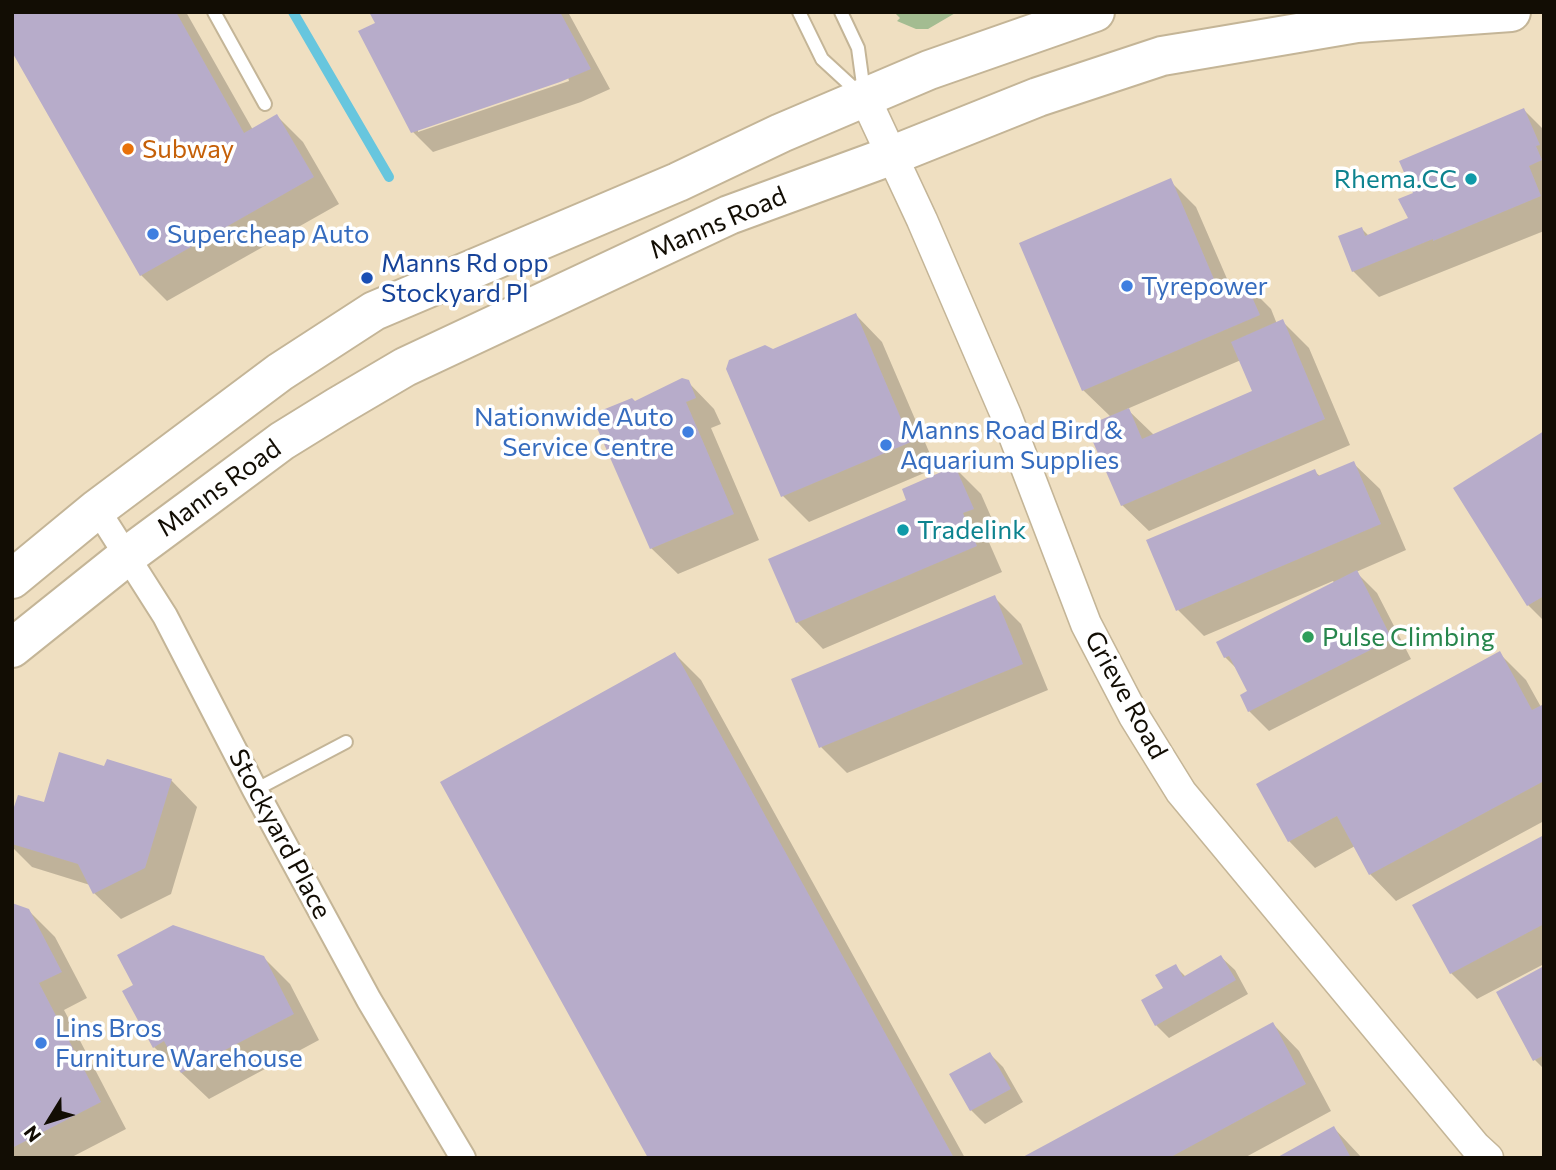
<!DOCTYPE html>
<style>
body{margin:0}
#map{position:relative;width:1556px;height:1170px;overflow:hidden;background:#efdfc1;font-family:Commissioner,sans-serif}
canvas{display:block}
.frame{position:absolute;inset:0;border:14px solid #120d04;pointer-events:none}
.north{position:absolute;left:14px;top:1086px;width:70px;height:70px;-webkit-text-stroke:5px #fff;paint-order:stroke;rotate:232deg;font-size:19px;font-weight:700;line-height:28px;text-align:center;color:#120d04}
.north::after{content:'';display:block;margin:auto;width:24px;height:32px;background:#120d04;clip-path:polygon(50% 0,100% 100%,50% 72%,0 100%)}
</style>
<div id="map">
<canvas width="1556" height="1170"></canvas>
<div class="frame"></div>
<div class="north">N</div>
</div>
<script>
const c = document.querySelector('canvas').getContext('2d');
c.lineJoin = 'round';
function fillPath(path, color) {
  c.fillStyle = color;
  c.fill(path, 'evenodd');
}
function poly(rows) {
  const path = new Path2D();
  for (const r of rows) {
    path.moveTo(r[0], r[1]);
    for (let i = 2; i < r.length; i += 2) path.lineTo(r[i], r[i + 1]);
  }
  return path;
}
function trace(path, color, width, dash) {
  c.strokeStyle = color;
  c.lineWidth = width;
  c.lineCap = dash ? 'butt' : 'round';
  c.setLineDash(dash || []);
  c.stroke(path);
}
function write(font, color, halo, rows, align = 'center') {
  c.font = font + ' Commissioner,sans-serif';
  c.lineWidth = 7;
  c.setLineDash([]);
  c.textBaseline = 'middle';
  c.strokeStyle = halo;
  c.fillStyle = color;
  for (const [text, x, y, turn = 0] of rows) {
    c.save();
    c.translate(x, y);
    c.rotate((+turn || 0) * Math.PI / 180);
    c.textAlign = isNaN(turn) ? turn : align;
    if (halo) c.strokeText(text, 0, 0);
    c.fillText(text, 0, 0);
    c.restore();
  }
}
fillPath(poly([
 [894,12,957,12,928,29,916,29,897,21,900,18]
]), '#a3bc91');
fillPath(poly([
 [12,12,186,12,253,130,277,116,303,142,339,204,167,301,141,275],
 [371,12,568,12,610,89,581,102,433,152,413,132,377,24],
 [568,77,569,81,418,132,418,129],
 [1524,110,1544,130,1544,231,1379,297,1353,271,1362,229,1369,236,1410,219,1415,193],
 [1170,181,1196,207,1231,288,1245,283,1271,309,1277,324,1282,321,1309,348,1350,445,1149,531,1122,505,1111,417,1083,390],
 [1241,360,1255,392,1154,435,1127,409],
 [856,315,882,342,936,468,809,522,783,496,773,351],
 [688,382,714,409,721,424,711,428,759,540,678,574,651,548,635,403],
 [1544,433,1544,621,1528,605,1455,489],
 [1353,463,1380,489,1406,550,1356,572,1377,593,1411,659,1269,731,1249,711,1249,692,1238,670,1225,657,1335,584,1333,581,1204,636,1178,610,1314,471,1321,477],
 [955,468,981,494,999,535,988,540,1002,572,823,649,797,622,909,501],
 [994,597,1021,624,1048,690,847,773,821,747],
 [675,654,701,680,965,1158,650,1158],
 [1500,654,1526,680,1541,707,1544,706,1544,821,1396,901,1370,874,1355,846,1315,868,1289,841,1258,785],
 [106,768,171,780,197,807,171,894,121,919,94,893,90,885,32,867,12,847,12,819,45,804],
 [1544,837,1544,964,1477,999,1451,973],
 [12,905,28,910,55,937,87,998,64,1010,126,1129,70,1158,12,1158],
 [263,957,290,984,319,1040,209,1099,154,1047],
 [1221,957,1235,970,1248,994,1169,1038,1156,1025,1165,989,1175,966,1186,977],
 [1544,968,1544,1069,1535,1060],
 [1273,1024,1299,1051,1331,1111,1244,1158,1025,1158],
 [990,1054,1003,1067,1023,1102,985,1124,971,1110,952,1075],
 [1334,1128,1362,1158,1279,1158]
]), '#0003');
trace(poly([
 [293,12,389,177]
]), '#67c6de', 10);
fillPath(poly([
 [12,12,176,12,244,133,277,114,314,177,140,276,12,52],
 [369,12,560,12,591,69,560,82,411,133,358,31,375,23],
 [1524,108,1540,145,1536,146,1542,160,1529,166,1541,196,1433,241,1433,239,1352,272,1338,236,1362,227,1365,236,1408,218,1398,199,1413,193,1399,161],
 [1171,178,1219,291,1245,281,1260,315,1082,391,1019,243],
 [856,313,911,442,781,497,726,369,729,360,765,345,773,349],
 [1283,319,1325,419,1121,506,1086,426,1129,408,1142,439,1252,391,1231,342],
 [682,378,689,380,696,398,686,402,734,514,650,549,594,421,595,413,632,398,635,401],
 [1544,431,1544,596,1527,606,1453,488],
 [1354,461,1381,524,1176,611,1146,540,1315,469,1318,476],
 [955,466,974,509,963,513,977,546,796,623,768,559,906,500,902,489],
 [1357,570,1392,639,1248,712,1240,695,1247,691,1229,656,1224,658,1216,642],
 [995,595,1023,664,819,748,791,679],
 [1500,651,1532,710,1544,704,1544,781,1369,875,1337,816,1288,842,1256,784],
 [675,652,954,1158,648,1158,440,782],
 [59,752,104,766,107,759,172,779,145,868,93,894,78,864,12,844,12,813,18,795,44,802],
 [1544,835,1544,924,1450,974,1412,905],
 [12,903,29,909,62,972,39,983,101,1102,12,1148],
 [173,925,264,956,294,1014,181,1073,164,1041,153,1048,122,991,133,985,117,955],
 [1221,955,1236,980,1155,1026,1141,1000,1163,988,1155,975,1176,964,1183,977],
 [1544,966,1544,1055,1533,1061,1496,992],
 [1273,1022,1306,1084,1169,1158,1021,1158],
 [990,1052,1011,1089,970,1111,949,1074],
 [1334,1126,1351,1158,1276,1158]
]), '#b7acca');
const service = poly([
 [214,12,265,104],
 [799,12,822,59,859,93],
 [841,12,858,48,864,92],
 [255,790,346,742]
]);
const minor = poly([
 [97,509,165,616,255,790,369,1000,463,1158]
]);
const tertiary = poly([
 [865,98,922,220,1006,415,1086,624,1134,716,1181,792,1475,1146,1488,1158]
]);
const primary = poly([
 [12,579,97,509,280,372,374,311,678,182,781,133,929,70,1095,12],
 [12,648,127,556,200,502,282,441,337,407,405,367,729,215,893,155,1038,97,1162,56,1357,23,1511,12]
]);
trace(service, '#c4b597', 16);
trace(minor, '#c4b597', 28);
trace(tertiary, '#c4b597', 33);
trace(primary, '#c4b597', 42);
trace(service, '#fff', 12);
trace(minor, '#fff', 24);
trace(tertiary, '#fff', 30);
trace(primary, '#fff', 38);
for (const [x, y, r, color] of [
 [128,149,7,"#e8710a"],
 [1471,179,7,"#0f9aa8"],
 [153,234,7,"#3f7fe0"],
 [367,278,7,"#1a4fb4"],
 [1127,286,7,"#3f7fe0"],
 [688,432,7,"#3f7fe0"],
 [886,445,7,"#3f7fe0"],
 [903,530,7,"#0f9aa8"],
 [1308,637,7,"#2e9e5b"],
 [41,1043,7,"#3f7fe0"]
]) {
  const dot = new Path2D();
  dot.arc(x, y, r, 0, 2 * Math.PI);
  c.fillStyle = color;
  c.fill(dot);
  trace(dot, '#fff', 2.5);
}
write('26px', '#c56008', '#fff', [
 ["Subway",142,149]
], 'left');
write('26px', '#0d838f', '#fff', [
 ["Rhema.CC",1457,179],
 ["Tradelink",917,530,"left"]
], 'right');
write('26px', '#120d04', '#fff', [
 ["Manns Road",718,223,-23],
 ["Manns Road",219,488,-36],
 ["Grieve Road",1126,695,61],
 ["Stockyard Place",280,834,62]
]);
write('26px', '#366cbe', '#fff', [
 ["Supercheap Auto",167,234],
 ["Tyrepower",1141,286],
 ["Nationwide Auto",674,417,"right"],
 ["Service Centre",674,447,"right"],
 ["Manns Road Bird &",900,430],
 ["Aquarium Supplies",900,460],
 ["Lins Bros",55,1028],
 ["Furniture Warehouse",55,1058]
], 'left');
write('26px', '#164399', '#fff', [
 ["Manns Rd opp",381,263],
 ["Stockyard Pl",381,293]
], 'left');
write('26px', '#27864d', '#fff', [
 ["Pulse Climbing",1322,637]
], 'left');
</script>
